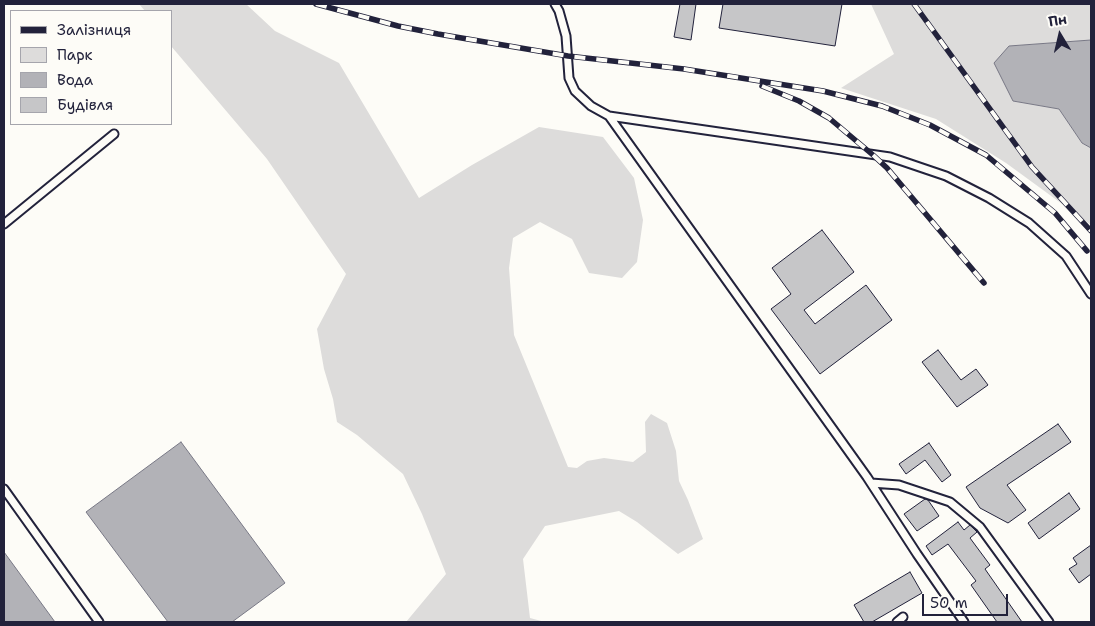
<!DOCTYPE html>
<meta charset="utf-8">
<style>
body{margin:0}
#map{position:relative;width:1095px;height:626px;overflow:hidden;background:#fdfcf7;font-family:"Shantell Sans",sans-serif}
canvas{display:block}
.frame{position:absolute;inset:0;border:5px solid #22223b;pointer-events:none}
.legend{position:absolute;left:10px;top:10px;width:162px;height:115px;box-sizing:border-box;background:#fdfcf7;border:1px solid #a5a5ac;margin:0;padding:6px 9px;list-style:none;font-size:15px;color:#22223b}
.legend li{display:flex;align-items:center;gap:10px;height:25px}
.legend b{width:25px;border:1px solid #a5a5ac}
.north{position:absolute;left:1035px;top:10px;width:50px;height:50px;-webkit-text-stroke:4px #fdfcf7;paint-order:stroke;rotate:351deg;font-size:14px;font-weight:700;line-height:20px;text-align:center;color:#22223b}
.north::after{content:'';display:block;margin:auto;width:18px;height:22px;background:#22223b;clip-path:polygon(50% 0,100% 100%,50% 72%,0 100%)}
.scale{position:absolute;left:922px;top:594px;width:86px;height:22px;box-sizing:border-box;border:2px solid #22223b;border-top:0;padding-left:6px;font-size:15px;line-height:18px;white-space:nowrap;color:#22223b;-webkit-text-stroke:4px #fdfcf7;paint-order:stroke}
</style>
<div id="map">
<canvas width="1095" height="626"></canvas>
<div class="frame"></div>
<ul class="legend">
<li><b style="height:6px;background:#22223b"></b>Залізниця</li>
<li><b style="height:14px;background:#dddcdb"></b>Парк</li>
<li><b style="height:14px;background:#b2b2b7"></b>Вода</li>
<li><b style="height:14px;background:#c6c6c8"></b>Будівля</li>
</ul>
<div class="north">Пн</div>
<div class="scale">50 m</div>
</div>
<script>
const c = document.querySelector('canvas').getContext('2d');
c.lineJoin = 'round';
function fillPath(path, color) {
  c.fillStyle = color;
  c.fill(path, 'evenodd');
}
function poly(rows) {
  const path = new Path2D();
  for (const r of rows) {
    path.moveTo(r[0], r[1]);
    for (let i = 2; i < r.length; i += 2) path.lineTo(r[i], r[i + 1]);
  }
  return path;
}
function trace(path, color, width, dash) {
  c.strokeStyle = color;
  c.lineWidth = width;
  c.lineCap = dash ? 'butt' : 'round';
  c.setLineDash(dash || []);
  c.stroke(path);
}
fillPath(poly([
 [139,4,246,4,275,31,339,63,419,198,472,165,539,127,603,137,634,178,643,220,637,262,622,278,589,273,572,239,540,222,513,238,509,268,514,335,568,467,577,468,587,461,604,458,633,462,646,452,645,422,651,414,667,423,676,451,679,481,688,500,703,539,678,554,637,522,619,511,545,526,523,559,530,618,545,622,406,622,446,574,422,514,403,474,357,435,337,422,333,399,324,369,317,329,346,274,267,159,171,46,171,11,145,11],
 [871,4,1091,4,1091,40,1009,46,1013,101,1059,109,1082,143,1091,148,1091,225,1006,163,936,119,841,88,894,54]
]), '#dddcdb');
const water = poly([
 [1091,40,1091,148,1082,143,1059,109,1013,101,994,63,1009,46,1091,40],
 [181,442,285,583,232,622,168,622,86,512,181,442],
 [4,552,55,622,4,622,4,552]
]);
fillPath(water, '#b2b2b7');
trace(water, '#787885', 1);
const building = poly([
 [680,4,696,4,691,40,674,37,680,4],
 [723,4,842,4,835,46,719,28,723,4],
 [822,230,854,272,804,310,815,324,866,285,892,320,820,374,771,309,791,294,772,268,822,230],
 [938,350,961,380,976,369,988,385,957,407,922,362,938,350],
 [1058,424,1071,442,1007,485,1026,510,1008,523,980,508,966,487,1058,424],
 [929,443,951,475,942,482,925,460,906,474,899,464,929,443],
 [1069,493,1080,509,1039,539,1028,523,1069,493],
 [925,499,928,500,939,516,917,531,904,514,925,499],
 [958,522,964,530,970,525,977,532,970,538,990,565,985,569,1022,622,997,622,971,585,976,581,948,544,932,555,926,546,958,522],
 [1091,545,1091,574,1079,583,1069,569,1077,564,1073,558,1091,545],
 [910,572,922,593,872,622,864,622,854,605,910,572]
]);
fillPath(building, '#c6c6c8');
trace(building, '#22223b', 1);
const lane = poly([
 [555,4,559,11,566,36,569,78,575,91,591,106,609,116,890,157,946,176,989,198,1029,223,1066,256,1091,294],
 [609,116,867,477,917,554,964,622],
 [4,224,114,134],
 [871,483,899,485,950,502,980,527,1049,622],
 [4,489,99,622],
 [897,622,903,617]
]);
trace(lane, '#22223b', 11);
trace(lane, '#fdfcf7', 7);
const rail = poly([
 [316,4,398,26,438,34,568,56,684,69,823,91,882,106,930,125,986,155,1055,213,1087,251],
 [914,4,1032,167,1091,231],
 [762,86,799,101,829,118,873,155,887,168,984,283]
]);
trace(rail, '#22223b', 5.5);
trace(rail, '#fdfcf7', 4, [11]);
</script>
